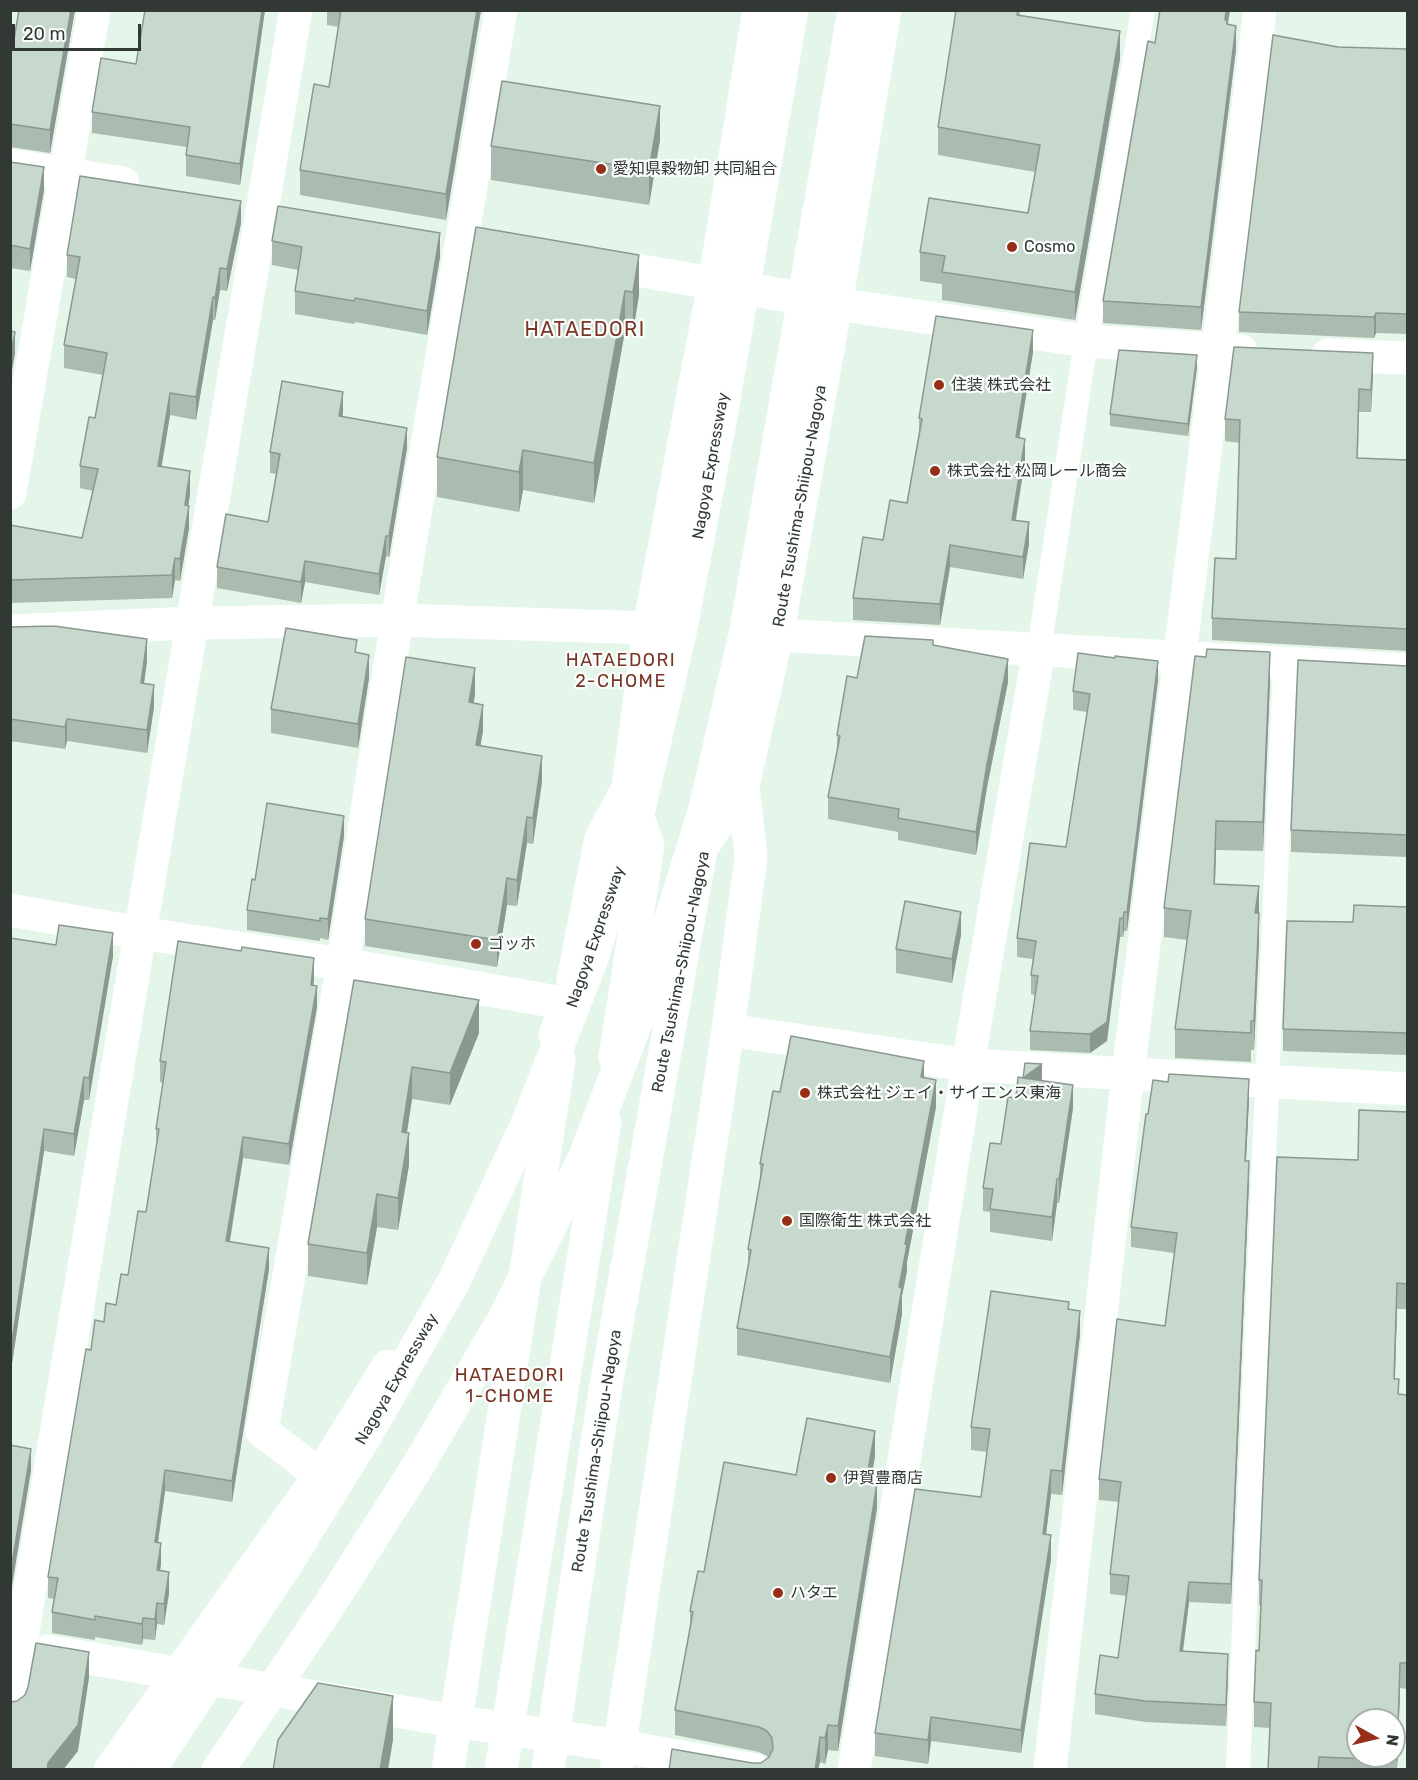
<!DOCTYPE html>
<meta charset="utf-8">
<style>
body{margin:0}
#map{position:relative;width:1418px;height:1780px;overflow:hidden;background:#e3f6e9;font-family:Rubik,sans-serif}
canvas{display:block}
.frame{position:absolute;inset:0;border:12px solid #323934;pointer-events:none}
.north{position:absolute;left:1346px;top:1708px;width:60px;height:60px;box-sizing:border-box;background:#fbfefc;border:2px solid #abafac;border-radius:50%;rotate:98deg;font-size:16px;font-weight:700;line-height:24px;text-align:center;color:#323934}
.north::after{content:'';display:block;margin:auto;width:21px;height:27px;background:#972e17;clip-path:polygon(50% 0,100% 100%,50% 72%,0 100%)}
.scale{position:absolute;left:12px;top:24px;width:129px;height:27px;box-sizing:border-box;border:3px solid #323934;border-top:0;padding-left:8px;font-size:18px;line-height:21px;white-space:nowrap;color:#323934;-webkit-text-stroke:4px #fbfefc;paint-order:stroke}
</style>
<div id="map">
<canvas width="1418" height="1780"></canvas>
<div class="frame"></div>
<div class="north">N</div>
<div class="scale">20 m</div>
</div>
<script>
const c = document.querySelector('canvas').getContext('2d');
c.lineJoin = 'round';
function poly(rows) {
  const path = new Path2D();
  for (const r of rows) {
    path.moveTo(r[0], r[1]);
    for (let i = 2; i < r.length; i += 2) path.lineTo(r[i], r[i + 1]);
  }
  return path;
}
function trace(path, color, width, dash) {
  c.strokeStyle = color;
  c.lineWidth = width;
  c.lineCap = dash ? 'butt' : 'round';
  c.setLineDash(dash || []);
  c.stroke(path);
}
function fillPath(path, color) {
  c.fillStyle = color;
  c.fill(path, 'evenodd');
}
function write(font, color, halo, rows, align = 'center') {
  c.font = font + ' Rubik,"Noto Sans JP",sans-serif';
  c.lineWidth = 4.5;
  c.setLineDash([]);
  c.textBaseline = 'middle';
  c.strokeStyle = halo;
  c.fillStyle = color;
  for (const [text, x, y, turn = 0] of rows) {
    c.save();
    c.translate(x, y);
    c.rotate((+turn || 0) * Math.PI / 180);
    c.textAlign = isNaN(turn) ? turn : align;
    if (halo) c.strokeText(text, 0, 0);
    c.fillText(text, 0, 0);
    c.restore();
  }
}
trace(poly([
 [1039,650,1086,341,1143,10],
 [1238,1770,1285,663]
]), '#fff', 24);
trace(poly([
 [10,165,123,183],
 [594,263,836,304,1086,341,1241,351],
 [1328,355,1408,358],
 [10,493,94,10],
 [10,631,192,623,397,620,649,628],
 [777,635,1408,670],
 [10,910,140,933,343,964,568,1004,555,1034],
 [573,980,601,838,628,788],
 [728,1030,968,1065,1408,1089],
 [320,1475,262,1431,343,964,397,620,501,10],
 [47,1651,455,1721,620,1746,755,1770],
 [10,1709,158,826,296,10],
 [110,1770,320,1475,388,1366],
 [448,1770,559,1060],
 [616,1770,728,1030,751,857,743,786],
 [854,1770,968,1065,1039,650],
 [1050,1770,1128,1074,1260,10]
]), '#fff', 33);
trace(poly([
 [615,1057,648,846,628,788,649,628,714,284,759,10],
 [501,1770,605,1123],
 [548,1770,604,1397,701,849,743,786,777,635,836,304,885,10]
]), '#fff', 33);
trace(poly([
 [149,1770,285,1566,366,1435,454,1281,527,1124,590,964,640,805,681,628,719,427,792,10],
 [218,1770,328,1607,419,1464,505,1317,585,1156,650,986,705,809,746,630,854,10]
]), '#fff', 33);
fillPath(poly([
 [19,10,75,10,50,153,10,147,10,44,13,45],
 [145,10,265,10,240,185,186,176,186,155,187,147,92,133,92,112,136,64],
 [327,10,481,10,446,220,300,195,300,170,329,87,339,27,327,25],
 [1020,10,1020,15,1120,59,1075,320,942,300,942,284,920,281,920,252,1028,213,1035,172,938,155,938,127],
 [1230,10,1228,24,1236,49,1201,330,1103,323,1103,301,1155,43],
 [1338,47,1407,49,1407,334,1376,333,1374,338,1239,332,1239,312],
 [660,140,649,205,491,180,491,146],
 [10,162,44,190,30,271,10,268],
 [241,223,227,291,220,290,215,320,213,320,196,420,170,415,161,467,190,494,188,506,189,528,180,581,175,580,172,598,10,603,10,525,82,538,93,491,80,488,80,466,95,418,103,375,64,368,64,345,76,279,67,277,67,255],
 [272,241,440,257,427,335,355,322,354,324,295,314,295,291,298,270,272,265],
 [639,255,639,295,633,332,625,331,594,503,523,490,519,512,437,497,437,457],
 [1033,352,1019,438,1025,460,1016,520,1029,544,1023,579,950,567,940,625,853,620,853,598,883,540,907,503,919,431,919,418],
 [1197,367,1188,436,1110,426,1110,414],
 [1373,375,1371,412,1359,412,1358,458,1407,460,1407,651,1212,640,1212,618,1236,559,1240,443,1225,441,1225,419],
 [343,412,343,416,407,448,389,557,386,556,379,595,305,582,301,603,217,588,217,567,268,522,276,474,270,473,270,452],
 [10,627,147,661,144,683,154,707,147,753,67,741,65,749,10,741],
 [933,645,1008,682,987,787,976,855,898,840,898,832,828,819,828,797,837,752,837,735,857,678],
 [357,653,369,678,358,748,271,733,271,709],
 [1407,666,1407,857,1291,852,1291,830],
 [1158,680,1127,931,1124,931,1123,937,1120,937,1107,1041,1090,1053,1030,1050,1030,1031,1035,995,1031,994,1031,975,1033,959,1017,957,1017,938,1066,847,1087,712,1073,710,1073,691],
 [1270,681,1263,851,1216,850,1215,884,1259,886,1259,942,1254,1050,1251,1050,1251,1062,1175,1058,1175,1029,1187,940,1164,937,1164,908],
 [475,695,473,703,483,731,480,746,542,782,533,844,527,843,517,906,507,905,497,967,365,946,365,919],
 [344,836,328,940,320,938,320,941,247,930,247,910,255,880],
 [1407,907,1407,1055,1283,1051,1283,1029,1353,922],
 [961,935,952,983,896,973,896,949],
 [10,938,113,956,89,1100,84,1100,74,1156,44,1151,11,1370],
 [314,979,313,985,317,1007,289,1165,243,1158,230,1242,269,1269,232,1502,165,1491,158,1542,161,1564,160,1571,169,1593,164,1625,157,1624,155,1640,143,1639,142,1645,95,1637,95,1640,52,1633,52,1612,54,1599,48,1598,48,1577,91,1350,104,1322,116,1305,128,1275,146,1212,156,1150,156,1129,163,1083,160,1082,160,1061],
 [354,980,479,1033,450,1105,412,1099,407,1132,409,1165,398,1230,377,1227,367,1285,308,1276,308,1244],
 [924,1078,936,1107,907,1262,907,1271,902,1296,902,1314,890,1383,737,1355,737,1328,748,1267,748,1249,760,1179,760,1164,780,1092],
 [1042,1080,1073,1108,1059,1203,1057,1203,1052,1241,990,1232,990,1212,983,1211,983,1188,1001,1144,1016,1098],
 [1249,1099,1246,1161,1249,1181,1231,1604,1189,1602,1183,1652,1228,1674,1226,1726,1145,1722,1095,1714,1095,1694,1118,1658,1127,1596,1110,1594,1110,1574,1119,1502,1099,1500,1099,1479,1165,1326,1174,1253,1131,1247,1131,1227,1148,1114],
 [1407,1112,1407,1309,1397,1309,1395,1379,1399,1394,1407,1395,1407,1689,1400,1688,1397,1770,1268,1770,1270,1728,1254,1727,1254,1702,1259,1651,1261,1605,1259,1605,1259,1580,1358,1160],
 [1069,1309,1080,1334,1062,1495,1051,1494,1046,1535,1051,1559,1021,1753,931,1741,928,1764,875,1756,875,1733,981,1497,987,1452,971,1450,971,1427],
 [875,1456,871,1482,877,1508,838,1751,828,1750,825,1764,820,1762,818,1770,669,1770,761,1763,769,1758,767,1756,759,1752,675,1735,675,1710,690,1628,690,1611,796,1475]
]), '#abbbb0');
fillPath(poly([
 [71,10,75,10,50,153,50,130],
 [262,10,265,10,240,185,240,164],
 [477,10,481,10,446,220,446,194],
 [1226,10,1230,10,1227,26,1225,20],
 [1236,26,1236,49,1201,330,1201,307],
 [1120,31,1120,59,1075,320,1075,292],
 [660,106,660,140,649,205,649,170],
 [44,167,44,190,30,271,30,249],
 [241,201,241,223,227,291,227,269],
 [440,233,440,257,427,335,427,311],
 [639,255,639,295,633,332,633,292],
 [220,268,220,290,215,320,215,298],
 [625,291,625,331,594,503,594,463],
 [213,297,213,320,196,420,196,397],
 [1376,313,1376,333,1374,338,1374,317],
 [1033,330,1033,352,1016,459,1016,437],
 [15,332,15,354,10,381,10,358],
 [1373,353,1373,375,1371,412,1371,390],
 [1197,355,1197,367,1188,436,1188,424],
 [343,392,343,412,339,436,339,416],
 [170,393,170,415,158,489,158,466],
 [407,428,407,448,389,557,389,536],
 [1025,439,1025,460,1012,541,1012,520],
 [523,450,523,490,519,512,519,472],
 [190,471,190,494,185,527,185,505],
 [189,506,189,528,180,581,180,559],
 [1029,522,1029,544,1023,579,1023,557],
 [386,536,386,556,379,595,379,574],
 [950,545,950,567,940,625,940,604],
 [175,558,175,580,172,598,172,575],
 [305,561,305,582,301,603,301,582],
 [147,639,147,661,141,705,141,683],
 [1270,652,1270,681,1263,851,1263,822],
 [369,655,369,678,358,748,358,724],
 [1008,659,1008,682,987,787,976,855,976,832,987,764],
 [1158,661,1158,680,1127,931,1127,912],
 [475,668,475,695,469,729,469,702],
 [154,685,154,707,147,753,147,730],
 [483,705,483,731,476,772,476,745],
 [67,719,67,741,65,749,65,727],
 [542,756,542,782,533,844,533,818],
 [344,816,344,836,328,940,328,919],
 [527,817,527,843,517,906,517,880],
 [1216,821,1216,850,1214,913,1214,884],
 [507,878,507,905,497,967,497,940],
 [1259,886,1259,915,1255,913],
 [961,912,961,935,952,983,952,959],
 [1124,912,1124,931,1123,937,1123,919],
 [1259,913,1259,942,1254,1050,1254,1021],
 [1120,918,1120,937,1107,1041,1090,1053,1090,1034],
 [113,933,113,956,89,1100,89,1078],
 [314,958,314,979,311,1006,311,985],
 [317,986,317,1007,289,1165,289,1144],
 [479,1000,479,1033,450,1105,450,1073],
 [924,1061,924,1088,921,1077],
 [1042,1064,1042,1088,1023,1078],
 [412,1067,412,1099,402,1164,402,1132],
 [84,1077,84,1100,74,1156,74,1134],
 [1249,1079,1249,1099,1245,1181,1245,1161],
 [936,1080,936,1107,907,1262,907,1271,902,1296,902,1314,890,1383,890,1357,905,1244],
 [1073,1085,1073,1108,1059,1203,1059,1179],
 [44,1129,44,1151,11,1370,11,1348],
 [409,1133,409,1165,398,1230,398,1198],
 [243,1137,243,1158,226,1262,226,1241],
 [1249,1161,1249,1181,1231,1604,1231,1584],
 [1057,1179,1057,1203,1052,1241,1052,1217],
 [377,1194,377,1227,367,1285,367,1253],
 [269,1248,269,1269,232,1502,232,1481],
 [1397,1283,1397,1309,1394,1404,1394,1379],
 [1080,1311,1080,1334,1062,1495,1062,1471],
 [875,1431,875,1456,866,1507,866,1481],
 [31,1449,31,1471,11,1592,11,1569],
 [165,1470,165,1491,155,1563,155,1542],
 [1051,1470,1051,1494,1043,1558,1043,1534],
 [877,1483,877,1508,838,1751,838,1726],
 [1051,1535,1051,1559,1021,1753,1021,1730],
 [161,1543,161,1564,157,1591,157,1570],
 [169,1572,169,1593,164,1625,164,1604],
 [1189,1582,1189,1602,1180,1672,1180,1651],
 [157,1603,157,1624,155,1640,155,1619],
 [143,1618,143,1639,142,1645,142,1624],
 [89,1652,89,1678,78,1751,63,1770,47,1770,48,1763],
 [1228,1654,1228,1674,1226,1726,1226,1705],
 [1400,1663,1400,1688,1397,1770,1397,1760],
 [393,1696,393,1740,388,1770,380,1770],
 [931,1717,931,1741,928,1764,928,1740],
 [828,1725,828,1750,825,1764,825,1738],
 [820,1737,820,1762,818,1770,815,1770]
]), '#8b9890');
const building = poly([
 [19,10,71,10,50,130,10,124,10,44,13,45,19,10],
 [145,10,262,10,240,164,186,155,190,127,92,112,101,58,136,64,145,10],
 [341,10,477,10,446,194,300,170,314,84,329,87,341,10],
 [956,10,1018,10,1017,15,1120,31,1075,292,942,272,945,256,920,252,929,198,1028,213,1040,145,938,127,956,10],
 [1160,10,1226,10,1225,20,1227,20,1227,24,1236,26,1201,307,1103,301,1148,41,1155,43,1160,10],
 [1273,35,1338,47,1407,49,1407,314,1376,313,1374,317,1239,312,1273,35],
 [502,81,660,106,649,170,491,146,502,81],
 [10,162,44,167,30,249,10,245,10,162],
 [80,176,241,201,227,269,220,268,215,298,213,297,196,397,170,393,158,466,190,471,185,505,189,506,180,559,175,558,172,575,10,580,10,525,82,538,98,469,80,466,89,417,95,418,107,353,64,345,80,257,67,255,80,176],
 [278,206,440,233,427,311,355,298,354,301,295,291,302,247,272,241,278,206],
 [476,227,639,255,633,292,625,291,594,463,523,450,519,472,437,457,476,227],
 [936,316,1033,330,1016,437,1025,439,1012,520,1029,522,1023,557,950,545,940,604,853,598,863,537,883,540,890,500,907,503,922,419,919,418,936,316],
 [10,331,15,332,10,358,10,331],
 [1234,347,1373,353,1371,390,1359,389,1357,458,1407,460,1407,629,1212,618,1215,558,1236,559,1240,420,1225,419,1234,347],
 [1119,350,1197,355,1188,424,1110,414,1119,350],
 [282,381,343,392,339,416,407,428,389,536,386,536,379,574,305,561,301,582,217,567,226,514,268,522,280,454,270,452,282,381],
 [54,626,147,639,141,683,154,685,147,730,67,719,65,727,10,719,10,627,54,626],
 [286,628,357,640,355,652,369,655,358,724,271,709,286,628],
 [865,636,933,640,933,645,1008,659,987,764,976,832,898,818,899,809,828,797,840,736,837,735,847,676,857,678,865,636],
 [1207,649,1270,652,1263,822,1216,821,1214,884,1259,886,1255,913,1259,913,1254,1021,1251,1021,1251,1033,1175,1029,1191,911,1164,908,1195,656,1206,657,1207,649],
 [1078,653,1115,658,1115,656,1158,661,1127,912,1124,912,1123,919,1120,918,1107,1022,1090,1034,1030,1031,1038,976,1031,975,1036,941,1017,938,1030,843,1066,847,1090,694,1073,691,1078,653],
 [406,657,475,668,469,702,483,705,476,745,542,756,533,818,527,817,517,880,507,878,497,940,365,919,406,657],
 [1298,660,1407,666,1407,835,1291,830,1298,660],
 [267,803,344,816,328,919,320,918,320,921,247,910,252,879,255,880,267,803],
 [905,901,961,912,952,959,896,949,905,901],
 [1354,905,1407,907,1407,1033,1283,1029,1287,921,1353,922,1354,905],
 [59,925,113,933,89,1078,84,1077,74,1134,44,1129,11,1348,10,938,56,945,59,925],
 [178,941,241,951,242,947,314,958,311,985,317,986,289,1144,243,1137,226,1241,269,1248,232,1481,165,1470,155,1542,161,1543,157,1570,169,1572,164,1604,157,1603,155,1619,143,1618,142,1624,95,1616,95,1620,52,1612,58,1578,48,1577,86,1349,91,1350,95,1320,104,1322,106,1303,116,1305,121,1274,128,1275,138,1211,146,1212,159,1129,156,1129,166,1062,160,1061,178,941],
 [354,980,479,1000,450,1073,412,1067,402,1132,409,1133,398,1198,377,1194,367,1253,308,1244,354,980],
 [791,1036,924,1061,921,1077,936,1080,905,1244,907,1245,899,1287,902,1288,890,1357,737,1328,751,1250,748,1249,763,1164,760,1164,773,1091,780,1092,791,1036],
 [1025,1063,1042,1064,1023,1078,1073,1085,1059,1179,1057,1179,1052,1217,990,1209,993,1189,983,1188,990,1143,1001,1144,1008,1097,1016,1098,1018,1077,1023,1078,1025,1063],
 [1169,1074,1249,1079,1245,1161,1249,1161,1231,1584,1189,1582,1180,1651,1228,1654,1226,1705,1145,1701,1095,1694,1100,1655,1118,1658,1129,1576,1110,1574,1121,1482,1099,1479,1117,1319,1165,1326,1177,1233,1131,1227,1146,1114,1148,1114,1153,1080,1168,1082,1169,1074],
 [1359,1110,1407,1112,1407,1284,1397,1283,1394,1379,1399,1379,1398,1394,1407,1395,1407,1663,1400,1663,1397,1760,1319,1757,1318,1770,1268,1770,1271,1703,1254,1702,1256,1650,1259,1651,1262,1580,1259,1580,1277,1157,1358,1160,1359,1110],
 [1358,1720,1394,1720,1394,1756,1358,1756,1358,1720],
 [991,1291,1069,1302,1068,1309,1080,1311,1062,1471,1051,1470,1043,1534,1051,1535,1021,1730,931,1717,928,1740,875,1733,915,1489,981,1497,990,1429,971,1427,991,1291],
 [807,1418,875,1431,866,1481,877,1483,838,1726,828,1725,825,1738,820,1737,815,1770,669,1770,672,1749,752,1763,761,1763,769,1757,773,1749,772,1738,767,1731,759,1727,675,1710,693,1612,690,1611,698,1571,704,1572,724,1462,796,1475,807,1418],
 [10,1445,31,1449,11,1569,10,1569,10,1445],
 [36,1643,89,1652,78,1725,48,1763,47,1770,10,1770,10,1702,17,1701,25,1695,28,1687,36,1643],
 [318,1683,393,1696,380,1770,273,1770,278,1740,318,1683]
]);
fillPath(building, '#c7d9cd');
trace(building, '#8b9890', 1.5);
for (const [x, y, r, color] of [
 [601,169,6,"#972e17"],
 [1012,247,6,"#972e17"],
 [939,385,6,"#972e17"],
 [935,471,6,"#972e17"],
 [476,944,6,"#972e17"],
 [805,1093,6,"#972e17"],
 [787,1221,6,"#972e17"],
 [831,1478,6,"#972e17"],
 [778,1593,6,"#972e17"]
]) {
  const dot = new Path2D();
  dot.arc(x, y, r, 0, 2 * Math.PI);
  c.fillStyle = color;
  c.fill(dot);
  trace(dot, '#fbfefc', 2);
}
write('16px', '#323934', '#fbfefc', [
 ["愛知県穀物卸 共同組合",613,169],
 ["Cosmo",1024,247],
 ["住装 株式会社",951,385],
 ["株式会社 松岡レール商会",947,471],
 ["ゴッホ",488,944],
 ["株式会社 ジェイ・サイエンス東海",817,1093],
 ["国際衛生 株式会社",799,1221],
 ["伊賀豊商店",843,1478],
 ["ハタエ",790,1593]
], 'left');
write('16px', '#323934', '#fbfefc', [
 ["Nagoya Expressway",711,466,-80],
 ["Route Tsushima-Shiipou-Nagoya",800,506,-80],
 ["Nagoya Expressway",596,937,-71],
 ["Route Tsushima-Shiipou-Nagoya",681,972,-79],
 ["Nagoya Expressway",397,1379,-60],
 ["Route Tsushima-Shiipou-Nagoya",597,1451,-81]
]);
c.letterSpacing = '1.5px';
write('18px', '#7a3526', '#fbfefc', [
 ["HATAEDORI",621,661],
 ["2-CHOME",621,682],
 ["HATAEDORI",510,1376],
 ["1-CHOME",510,1397]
]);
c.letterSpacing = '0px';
c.letterSpacing = '1.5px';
write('20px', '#7a3526', '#fbfefc', [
 ["HATAEDORI",585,330]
]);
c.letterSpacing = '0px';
</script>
